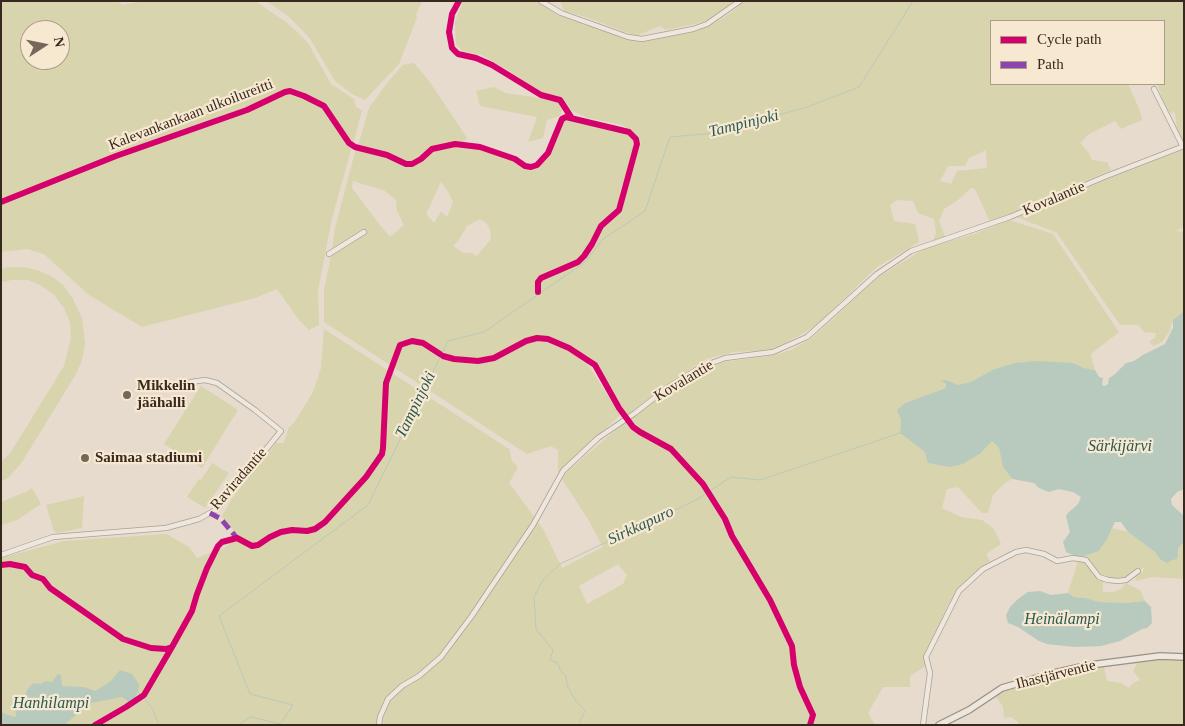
<!DOCTYPE html>
<meta charset="utf-8">
<style>
body{margin:0}
#map{position:relative;width:1185px;height:726px;overflow:hidden;background:#e6dbcc;font-family:"Times New Roman",serif}
canvas{display:block}
.frame{position:absolute;inset:0;border:2px solid #39281d;pointer-events:none}
.legend{position:absolute;left:990px;top:20px;width:175px;height:65px;box-sizing:border-box;background:#f7e9d1;border:1px solid #ab9c89;margin:0;padding:6px 9px;list-style:none;font-size:15px;color:#39281d}
.legend li{display:flex;align-items:center;gap:10px;height:25px}
.legend b{width:25px;border:1px solid #ab9c89}
.north{position:absolute;left:20px;top:20px;width:50px;height:50px;box-sizing:border-box;background:#f7e9d1;border:1px solid #ab9c89;border-radius:50%;rotate:79deg;font-size:14px;font-weight:700;line-height:20px;text-align:center;color:#39281d}
.north::after{content:'';display:block;margin:auto;width:18px;height:22px;background:#76675a;clip-path:polygon(50% 0,100% 100%,50% 72%,0 100%)}
</style>
<div id="map">
<canvas width="1185" height="726"></canvas>
<div class="frame"></div>
<ul class="legend">
<li><b style="height:6px;background:#d6006c"></b>Cycle path</li>
<li><b style="height:6px;background:#8e44ad"></b>Path</li>
</ul>
<div class="north">N</div>
</div>
<script>
const c = document.querySelector('canvas').getContext('2d');
c.lineJoin = 'round';
function fillPath(path, color) {
  c.fillStyle = color;
  c.fill(path, 'evenodd');
}
function poly(rows) {
  const path = new Path2D();
  for (const r of rows) {
    path.moveTo(r[0], r[1]);
    for (let i = 2; i < r.length; i += 2) path.lineTo(r[i], r[i + 1]);
  }
  return path;
}
function trace(path, color, width, dash) {
  c.strokeStyle = color;
  c.lineWidth = width;
  c.lineCap = dash ? 'butt' : 'round';
  c.setLineDash(dash || []);
  c.stroke(path);
}
function write(font, color, halo, rows, align = 'center') {
  c.font = font + ' "Times New Roman",serif';
  c.lineWidth = 4.5;
  c.setLineDash([]);
  c.textBaseline = 'middle';
  c.strokeStyle = halo;
  c.fillStyle = color;
  for (const [text, x, y, turn = 0] of rows) {
    c.save();
    c.translate(x, y);
    c.rotate((+turn || 0) * Math.PI / 180);
    c.textAlign = isNaN(turn) ? turn : align;
    if (halo) c.strokeText(text, 0, 0);
    c.fillText(text, 0, 0);
    c.restore();
  }
}
fillPath(poly([
 [1,1,117,1,122,5,143,1,255,1,286,22,296,31,308,43,331,84,354,99,356,107,362,110,353,145,349,141,324,105,314,100,312,101,323,107,349,145,352,147,332,218,318,291,319,325,309,330,299,320,277,289,255,298,142,327,89,295,44,254,27,249,1,252],
 [30,30,60,30,60,60,30,60],
 [266,1,422,1,416,15,417,17,399,64,365,100,352,94,335,81,309,37,287,15],
 [463,1,537,1,558,15,627,39,640,41,690,33,713,24,732,12,744,1,1184,1,1184,145,1177,128,1175,112,1171,113,1168,110,1163,101,1157,84,1164,84,1164,21,991,21,991,84,1128,84,1140,111,1142,120,1121,129,1115,121,1089,134,1080,143,1089,153,1092,160,1107,162,1111,170,1076,185,1076,187,990,222,975,189,971,188,958,200,944,209,939,221,945,237,933,241,936,233,934,219,918,213,913,201,897,200,890,205,894,221,915,224,919,242,877,267,817,325,797,337,772,350,734,352,706,359,666,385,627,415,598,364,582,355,620,415,558,473,558,450,551,446,527,454,324,322,324,289,331,257,335,228,356,148,387,156,406,166,413,165,432,151,438,149,454,146,479,148,515,161,522,168,537,168,553,146,563,121,565,119,572,119,628,134,635,141,635,148,620,191,619,204,613,211,621,210,641,143,635,133,623,125,588,118,568,109,558,96,543,94,508,70,482,55,462,51,456,44,455,22],
 [986,150,987,168,957,171,951,184,940,181,948,166,965,166,969,158],
 [353,181,385,191,396,200,397,211,404,225,390,237,380,225,352,188],
 [441,182,448,191,453,202,447,217,441,212,434,223,426,214],
 [480,219,486,223,490,229,491,239,477,256,472,253,464,253,453,246,458,241,467,226],
 [560,1,735,1,712,19,704,22,666,30,660,26,636,36,583,16,564,11],
 [414,63,429,81,467,138,463,143,455,143,433,148,421,158,412,163,406,163,387,154,358,146,369,108,387,83,403,65],
 [494,87,505,93,533,97,558,102,562,110,560,116,547,120,543,138,528,142,537,117,480,106,476,91],
 [1184,149,1184,227,1176,231,1184,232,1184,311,1173,320,1169,332,1162,342,1153,346,1149,341,1155,338,1156,333,1144,332,1139,325,1120,325,1057,233,1017,217,1110,178],
 [1009,220,1053,234,1119,332,1091,354,1092,361,1095,370,1084,368,1073,363,992,370,971,382,957,385,942,382,946,384,946,388,905,403,901,420,900,433,925,452,981,453,992,441,999,448,1003,467,1012,479,1005,483,993,495,988,513,982,513,958,487,947,489,942,508,961,517,982,520,994,529,1001,544,986,554,990,561,964,583,949,603,924,657,927,665,910,676,910,687,883,687,868,713,875,725,813,725,815,716,802,688,796,666,794,647,771,601,734,537,727,520,703,482,679,454,673,448,641,431,630,419,666,391,694,374,724,362,775,355,791,350,811,339,877,278,924,249,974,234],
 [9,267,22,267,37,270,51,276,63,285,72,297,82,318,85,343,82,360,76,374,22,462,8,478,1,481,1,462,11,452,64,366,71,338,70,322,64,308,54,295,42,286,28,280,12,280,1,282,1,269],
 [324,329,509,449,512,461,518,467,509,483,543,529,562,568,603,547,589,521,562,479,568,471,625,422,637,433,668,450,706,490,725,520,731,536,769,600,791,646,793,665,799,687,812,715,809,725,1,725,1,558,64,541,166,534,189,547,197,558,225,547,239,537,222,516,233,497,276,443,284,443,289,427,294,423,313,392,321,368],
 [618,564,627,575,623,584,587,604,579,586],
 [201,386,238,410,202,468,164,444],
 [212,463,229,473,205,508,187,497,199,479,201,480],
 [32,488,41,504,17,520,1,525,1,502,28,491],
 [84,496,82,528,57,533,54,531,46,505],
 [1112,528,1128,532,1155,552,1160,559,1179,553,1179,547,1184,542,1184,579,1153,577,1136,581,1135,576,1143,572,1144,568,1137,570,1125,579,1116,579,1106,577,1103,582,1103,592,1114,592,1121,589,1126,583,1140,590,1145,601,1125,603,1099,602,1086,598,1074,597,1068,593,1078,561,1084,556,1099,551],
 [1161,660,1184,661,1184,725,1018,725,1018,722,1011,717,1004,718,1003,706,996,697,1003,691,1036,681,1091,668,1104,667,1107,681,1121,683,1129,688,1133,683,1140,680,1133,671,1137,663]
]), '#d8d4ad');
fillPath(poly([
 [1184,311,1184,489,1177,492,1171,499,1172,505,1184,516,1184,542,1179,547,1177,559,1172,560,1167,563,1160,559,1155,552,1128,532,1121,522,1115,522,1107,539,1099,551,1084,556,1076,556,1066,552,1063,542,1070,532,1066,516,1068,513,1078,504,1081,497,1073,492,1059,489,1049,492,1039,488,1034,483,1012,479,1003,467,999,448,992,441,981,453,963,464,950,467,928,463,925,452,900,433,901,420,897,410,905,403,946,388,946,384,941,381,946,380,957,385,971,382,992,370,1015,363,1037,361,1073,363,1084,368,1095,370,1099,377,1103,378,1102,385,1105,386,1108,384,1109,378,1114,375,1126,363,1134,361,1143,355,1165,344,1173,328,1173,320],
 [1040,591,1051,595,1068,593,1074,597,1086,598,1099,602,1125,603,1145,601,1151,607,1152,623,1147,628,1142,629,1120,641,1101,646,1075,647,1047,644,1039,641,1018,627,1008,623,1006,615,1010,607,1018,599,1028,592],
 [120,670,132,674,139,684,138,692,135,698,129,702,122,697,91,703,64,725,1,725,1,709,3,713,14,717,16,716,15,707,24,698,27,690,33,683,41,684,45,681,52,682,58,674,61,675,62,686,84,687,95,691,110,682]
]), '#b8cabd');
trace(poly([
 [138,692,152,708,159,725],
 [281,723,293,705,250,694,219,616,368,505,448,341,484,332,585,262,603,239,645,211,670,137,715,133,807,107,859,87,913,1],
 [238,725,251,717,284,725],
 [578,725,585,711,575,700,567,685,566,676,560,670,558,663,550,660,553,650,536,629,534,597,543,580,560,564,698,499,731,477,760,480,900,433]
]), '#b8cabd', 1);
const street = poly([
 [541,1,561,13,628,37,642,39,693,29,707,24,740,1],
 [1154,89,1183,147],
 [329,254,364,232],
 [1,555,53,537,166,528,199,519,217,509,281,431,255,410,217,383,205,380,191,382],
 [379,725,380,717,388,699,402,686,419,676,441,657,471,617,533,525,563,471,598,438,635,413,667,388,701,367,725,358,773,352,807,337,877,274,911,251,1010,217,1104,177,1184,146],
 [923,725,930,673,926,657,959,591,983,569,1016,552,1026,550,1044,554,1057,561,1073,558,1086,560,1099,577,1108,580,1118,581,1126,580,1138,571]
]);
const secondary = poly([
 [939,725,969,710,1002,688,1054,673,1090,665,1160,656,1184,657]
]);
trace(street, '#aba095', 6);
trace(secondary, '#9a9085', 8);
trace(street, '#ede7dd', 4.5);
trace(secondary, '#ede7dd', 5.5);
trace(poly([
 [210,513,221,519,237,538]
]), '#8e44ad', 5, [10, 5]);
trace(poly([
 [459,1,452,14,449,32,452,48,458,54,476,58,492,65,541,95,560,100,571,117],
 [1,202,116,156,247,110,285,92,290,91,304,96,324,106,349,143,355,147,387,155,406,164,412,164,421,159,432,149,455,144,480,147,515,159,525,166,531,167,537,165,548,153,562,119,566,117,629,132,636,139,637,144,619,210,601,226,592,244,584,256,578,262,541,278,538,282,538,292],
 [443,356,454,359,478,361,494,358,526,341,537,338,548,339,569,348,595,365,619,408,633,427,640,432,671,449,703,484,725,519,732,536,770,600,792,646,794,665,800,687,813,715,810,725],
 [1,565,10,564,25,567,32,575,43,579,50,588,123,639,151,648,166,649,172,647,192,611,197,594,207,568,218,546,222,542,237,538,252,546,258,545,270,537,281,532,292,530,307,531,315,529,325,522,366,477,382,454,383,448,386,383,400,345,412,341,423,343,440,354],
 [95,725,126,707,144,695,172,647]
]), '#d6006c', 6);
for (const [x, y, r, color] of [
 [127,395,5,"#76675a"],
 [85,458,5,"#76675a"]
]) {
  const dot = new Path2D();
  dot.arc(x, y, r, 0, 2 * Math.PI);
  c.fillStyle = color;
  c.fill(dot);
  trace(dot, '#f7e9d1', 2);
}
write('15px', '#39281d', '#f7e9d1', [
 ["Kalevankankaan ulkoilureitti",191,115,-21],
 ["Kovalantie",1054,199,-23],
 ["Kovalantie",684,381,-31],
 ["Raviradantie",239,479,-49],
 ["Ihastjärventie",1056,675,-14]
]);
write('bold 15px', '#39281d', '#f7e9d1', [
 ["Mikkelin",137,386],
 ["jäähalli",137,403],
 ["Saimaa stadiumi",95,458]
], 'left');
write('italic 16px', '#2b5952', '#f7e9d1', [
 ["Tampinjoki",744,124,-14],
 ["Tampinjoki",416,405,-64],
 ["Särkijärvi",1120,447],
 ["Sirkkapuro",641,526,-25],
 ["Heinälampi",1062,620],
 ["Hanhilampi",51,704]
]);
</script>
